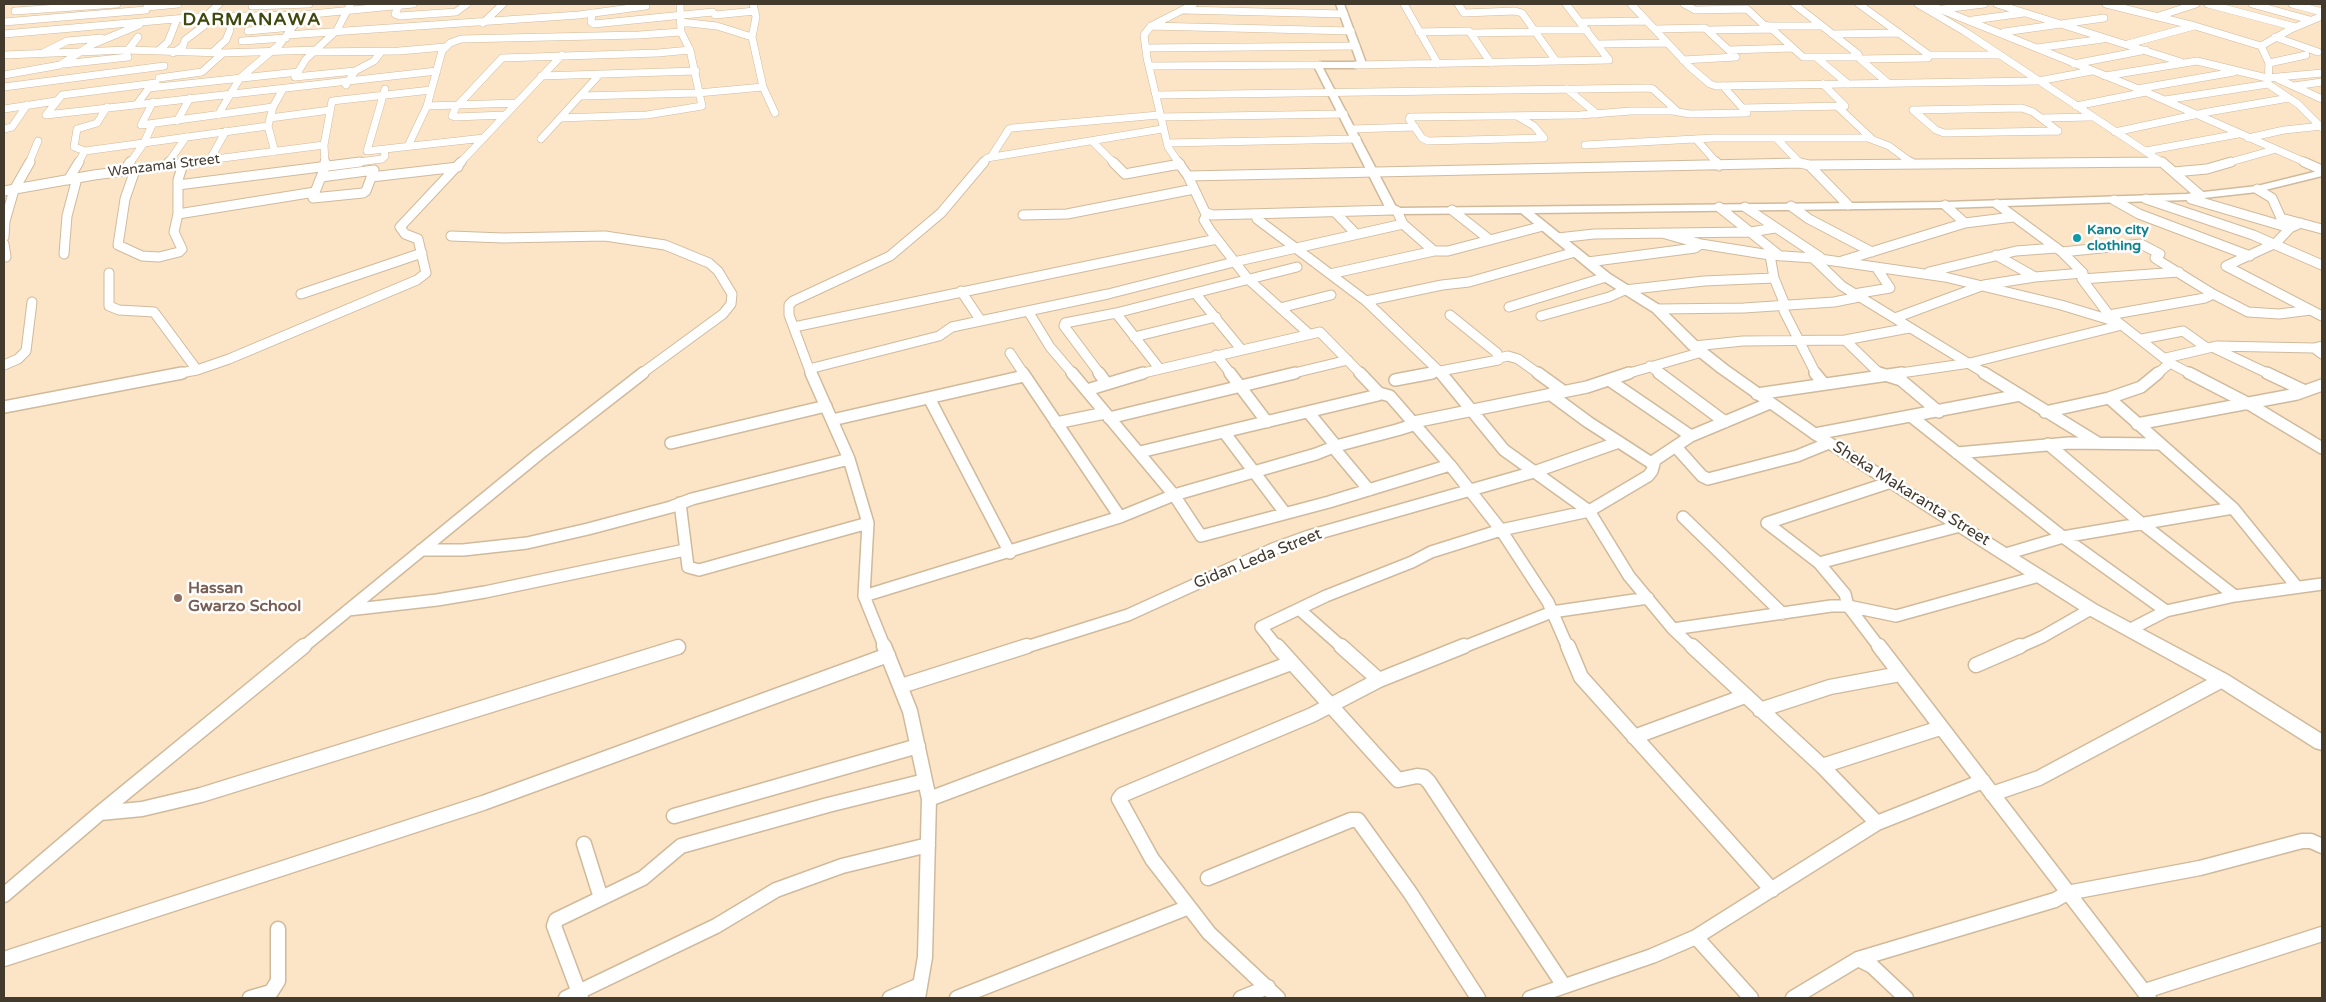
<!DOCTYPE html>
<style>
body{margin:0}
#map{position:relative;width:2326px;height:1002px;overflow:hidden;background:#fce5c6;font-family:"Varela Round",sans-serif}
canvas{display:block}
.frame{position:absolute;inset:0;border:5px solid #433a2e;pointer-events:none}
</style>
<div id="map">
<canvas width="2326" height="1002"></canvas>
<div class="frame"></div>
</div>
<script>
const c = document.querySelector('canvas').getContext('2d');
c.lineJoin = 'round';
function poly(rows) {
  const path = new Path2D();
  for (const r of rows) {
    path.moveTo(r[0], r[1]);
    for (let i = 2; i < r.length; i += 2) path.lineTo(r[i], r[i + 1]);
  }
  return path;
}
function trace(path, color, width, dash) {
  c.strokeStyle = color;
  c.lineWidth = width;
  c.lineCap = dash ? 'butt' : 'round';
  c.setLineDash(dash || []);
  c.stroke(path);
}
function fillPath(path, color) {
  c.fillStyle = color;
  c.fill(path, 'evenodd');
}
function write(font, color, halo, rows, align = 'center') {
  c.font = font + ' "Varela Round",sans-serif';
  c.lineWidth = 5;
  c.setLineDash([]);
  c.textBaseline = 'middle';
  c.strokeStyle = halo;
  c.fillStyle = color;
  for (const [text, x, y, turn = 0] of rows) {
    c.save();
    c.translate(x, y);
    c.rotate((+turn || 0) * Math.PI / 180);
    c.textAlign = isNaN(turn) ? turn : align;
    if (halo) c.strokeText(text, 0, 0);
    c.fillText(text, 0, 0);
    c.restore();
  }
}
const minorFar3 = poly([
 [1404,4,1438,64],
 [1458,4,1464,13,1515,11,1522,13,1556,61],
 [1631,4,1690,67,1710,84,1716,86,2038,81,2092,71],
 [1684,4,1695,10,1747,9,1764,25,1769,26],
 [1794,4,1858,54,1860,59,1888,83],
 [1859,4,1929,55],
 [1918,4,1964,31,2163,163],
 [1927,4,2146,92,2307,163],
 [1997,4,2181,62],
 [2106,4,2195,26,2261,46],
 [2208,4,2295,27],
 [2252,4,2310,20],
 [2292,4,2322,12],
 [399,5,395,14,400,16,456,12,467,4],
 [252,6,309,4],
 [147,7,178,4],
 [1943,9,1984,4],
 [1183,10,1344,14],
 [15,11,117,4],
 [592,13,591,22,594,24,713,12,715,15,755,11],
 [206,16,219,4],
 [2159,16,2196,4],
 [2322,16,2291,29,2261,46,2269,63,2268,84,2298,104,2322,128],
 [1973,20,2024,13],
 [4,22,146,10],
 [680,22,717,26,752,37],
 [1581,22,1647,21],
 [483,23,503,4],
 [1151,26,1351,31],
 [1655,29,1705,28,1736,57,1683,60],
 [1772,29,1769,26,1821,26],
 [1534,30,1587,30],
 [1709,30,1772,29,1803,57,1859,57],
 [248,31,292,27],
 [1419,32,1469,31,1491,63],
 [2004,32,2104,18],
 [1471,33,1535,32],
 [4,34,198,17,302,15,413,4],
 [1832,34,1899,33],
 [287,35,579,15,646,6],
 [2275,37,2318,52],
 [242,41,286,38],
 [1598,44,1667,43],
 [2128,44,2194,26],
 [1146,48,1356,46],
 [2037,48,2103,39],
 [128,50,138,37],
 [159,50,168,42,177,19],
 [1729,50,1793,48],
 [213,52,226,40,230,30],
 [313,52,399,51,445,47],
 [43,53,67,41,101,38],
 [173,53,183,46,185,40,217,16],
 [4,55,128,50,223,53,316,50],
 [1817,58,1848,84],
 [1860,59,1928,58,1929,55,1999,55],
 [2269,63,2306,55],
 [64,64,128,57],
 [2074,64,2146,50],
 [1356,65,1609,60,1566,4],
 [1149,66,1320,65],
 [4,75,60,65,91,45,139,25],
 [541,76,696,71],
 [2105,76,2197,61,2267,78,2322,73],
 [295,77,306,59,337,30,350,5],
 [295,77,355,71],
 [159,78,202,72,223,53],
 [2278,79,2322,99],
 [156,83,62,95,46,115,437,71],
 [346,85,355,71,374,61,381,52],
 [2294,86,2322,82],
 [4,87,164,66],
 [763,87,775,113],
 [385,89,367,151,484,138],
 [1567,89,1597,114],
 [2137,89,2234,72],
 [1156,95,1649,88,1653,89,1678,112],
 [581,96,698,93,763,87,752,37,756,17,753,4],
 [2165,100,2268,84],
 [153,102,141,125,273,107],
 [137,104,149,88,298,72],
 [459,104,502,58,658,53,690,50],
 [427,106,516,103],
 [2076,106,2146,92],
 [107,107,97,123,77,129,74,147,85,151,268,126],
 [456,107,452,116,455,117,505,115],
 [1838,107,1872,139],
 [1743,108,1845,106,1823,84],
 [4,109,56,101],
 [1913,110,1936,130,1944,133,2058,131],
 [1913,110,2022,108,2033,112,2058,131],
 [218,115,240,78,280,44,302,15],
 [1517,116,1534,126,1544,138,1428,141,1422,138,1409,119,1410,117,1580,115,1631,111,1673,111,1690,114,1747,113,1723,86],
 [1160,117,1344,114],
 [270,118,330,110],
 [560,118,647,115,702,106,690,50,681,32,680,4],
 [2042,118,2092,117],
 [177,121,190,98],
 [4,129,12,127,27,105],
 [1352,129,1415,127],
 [2115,132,2208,112,2289,98],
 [2248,138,2284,130,2322,126],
 [541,139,599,75],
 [1696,139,1717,163],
 [1777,139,1800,163],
 [1092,141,1114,163],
 [1167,143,1357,139],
 [1585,145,1714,138,1868,138,1889,146,1912,163],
 [408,146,427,106,442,51,450,43,461,39,639,35,681,32],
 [2146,151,2238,134],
 [275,152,268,126,273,107,283,89],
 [991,157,1009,129,1012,128,1159,115],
 [209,161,226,131],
 [29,163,38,141],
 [78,163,85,151],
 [130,163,144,143,152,125],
 [168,163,186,137],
 [184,163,324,145],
 [325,163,324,145,332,101,431,90],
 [351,163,382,159,385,156,384,150],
 [460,163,562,55],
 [983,163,987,158,1162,129],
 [1179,163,1168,147,1147,58,1144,35,1151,26,1194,4],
 [1790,163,1801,163],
 [2019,163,2162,162],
 [2227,163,2273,150]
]);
const minorFar2 = poly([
 [1113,162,1125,174,1180,164],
 [1178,162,1188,176,1205,212,1212,215,1393,210],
 [1716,162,1719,166],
 [1910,162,1913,164],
 [2162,162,2201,196],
 [2304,162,2322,170],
 [1809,165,1848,205],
 [166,166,169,162],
 [135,170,125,199,118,245,142,256,159,257,179,252,182,249,174,232,178,214,178,180,183,164],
 [124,171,130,162],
 [2174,172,2207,169,2231,162],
 [1188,176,1800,163,1809,165,2162,162],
 [321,177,374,170,366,191,363,193,313,198,315,192,325,167,325,162],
 [371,177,458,167],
 [68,180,79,162],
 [178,185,360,162],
 [2257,189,2272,198,2281,218,2322,229],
 [4,191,94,175,194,162],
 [2146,199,2253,235,2322,265],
 [2191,199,2290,228],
 [2114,200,2139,214,2250,256],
 [1997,204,2062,252,2083,273,2082,279,2109,315,2170,363,2157,374],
 [1945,205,1965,223],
 [1791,206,1809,219,1872,252],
 [1719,207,1780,256],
 [1745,207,1820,257],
 [1452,210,1490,240],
 [1397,211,1403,224,1434,251],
 [1335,212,1356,234],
 [178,214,315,192],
 [1207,214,1204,220,1210,230,1248,279,1308,333],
 [1023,215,1067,214,1194,189],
 [1257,219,1366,301,1442,374],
 [2301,223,2290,228,2276,243,2226,266,2322,316],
 [1662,233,1701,244,1770,255,1813,258,1945,277,2061,305,2117,322,2118,326,1970,363,1894,374],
 [451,236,503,238,605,236,665,245,709,263,718,271,732,294,731,304,723,314,641,374],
 [4,237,5,221,14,190,30,162],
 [1558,238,1594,234,1751,232,1775,228],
 [4,244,6,257],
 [2062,252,2141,244,2160,254,2155,258,2161,262,2213,294,2248,312,2279,314,2311,310],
 [64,254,67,216,77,178],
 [1770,255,1774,278,1785,305,1784,311,1816,374],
 [1996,255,2035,277],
 [1813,258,1842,286,1986,374],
 [1842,261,1965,223,2013,217],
 [1588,262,1695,248,1701,244],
 [1929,272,2016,251,2056,248],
 [109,273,109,306,119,310,154,312,197,370],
 [1330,274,1434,251,1448,251,1543,226],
 [2082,279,2179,272],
 [961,291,981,321],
 [1195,293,1241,349],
 [301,294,422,253],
 [1854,294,1890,288,1876,267],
 [1366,301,1442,285,1469,282,1575,252],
 [1509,307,1606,277],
 [1280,308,1331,295],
 [1657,309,1744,308,1834,302,1859,297],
 [1028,311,1050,347,1073,374],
 [1116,313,1159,368],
 [2109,315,2205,298,2213,294],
 [1541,316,1609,297,1625,290,1704,281,1774,278],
 [1895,318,1984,285,2035,277,2083,273],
 [794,327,1217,239],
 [1134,337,1216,317],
 [2142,339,2183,331,2207,348],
 [1845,340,1880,374],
 [1694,346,1743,341,1845,340,1909,328],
 [2322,346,2314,348,2322,354],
 [2212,347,2269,374],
 [1010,353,1024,374],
 [1216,355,1231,374],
 [1499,358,1508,356,1518,359,1539,374],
 [2166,358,2217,346,2314,348],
 [2170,363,2191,374],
 [4,365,18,359,26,351,32,302],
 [1650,366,1661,374],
 [809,369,939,336,952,327,1108,294,1234,262,1403,224],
 [175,374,197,370,229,359,417,280,426,273,418,239,405,234,400,227,461,162],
 [811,374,789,315,789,305,793,301,890,256,941,213,984,162],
 [1100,374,1064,326,1065,323,1116,313,1297,267],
 [1139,374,1320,332,1361,374],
 [1290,374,1348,360],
 [1425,374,1498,360,1497,353,1450,315],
 [1626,374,1702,352]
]);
const minorFar1 = poly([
 [811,373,849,459,868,523,864,596,885,648],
 [1023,373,1120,517],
 [1072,373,1174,495,1201,536,1329,502,1450,465],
 [1099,373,1107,384],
 [1230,373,1267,422],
 [1441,373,1504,450,1589,511,1629,576,1673,629,1693,648],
 [1538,373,1563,391],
 [1659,373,1725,422],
 [1815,373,1824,384],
 [1879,373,1901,380,1939,412],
 [1984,373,2098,443],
 [2189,373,2249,404,2322,448],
 [2267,373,2305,391],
 [1395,380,1432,373],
 [1609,380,1691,436],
 [1087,390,1143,373],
 [1379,393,1390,396,1450,465,1501,530,1548,602,1568,648],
 [1550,394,1588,422,1653,464],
 [1757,394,1902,373],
 [929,398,1010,553],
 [2109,398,2233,508,2297,587],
 [4,407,182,373],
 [2045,412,2109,398,2141,387,2158,373],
 [1309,413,1336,446],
 [1912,417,2063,537,2166,611],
 [1109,418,1295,373],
 [832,420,1024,376],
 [1056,423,1105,413],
 [2137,424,2297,394,2322,385],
 [1224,432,1285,513],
 [1815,434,2020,395],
 [671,443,826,406],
 [2048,444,2140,522,2235,596],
 [1333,447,1369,490],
 [1676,447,1702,476,1708,479,1797,456,1829,443],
 [1140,452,1378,395,1379,393,1360,373],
 [1957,453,2069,443,2159,444],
 [680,503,688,567,699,570,868,523],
 [1683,517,1783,614],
 [421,550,463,550,527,543,588,529,671,507,692,499,849,459],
 [2006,554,2063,537,2233,508],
 [1819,563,1960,526],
 [864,596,1120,517,1174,495,1316,454,1336,446,1397,430,1410,426,1414,422,1587,387,1629,373],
 [1299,609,1343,648],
 [348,610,437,600,485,592,685,550],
 [1673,629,1831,606,1848,606,1896,616,2039,576],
 [2129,630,2166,611,2235,596,2322,584],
 [302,648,539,454,643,373],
 [676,648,678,647],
 [1023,648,1128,615,1273,549,1309,536,1534,472,1619,442],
 [1278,648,1261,627,1326,596,1412,562,1431,552,1501,530,1589,511,1648,476,1652,471,1655,460,1691,436,1770,403],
 [1461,648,1552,612,1648,598],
 [1880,648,1848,606,1845,594,1819,563,1767,523,1891,482],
 [2017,648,2042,637,2091,609]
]);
const minor = poly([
 [884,646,910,711,929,799,925,957,918,998],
 [1277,646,1398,780,1417,776,1424,777,1429,782,1564,986],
 [1341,646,1379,680],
 [1568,646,1581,677,1772,890],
 [1692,646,1822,766,1877,823],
 [1879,646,2149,998],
 [1976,665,2020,646],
 [901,686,1027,646],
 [1760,710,1830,687,1900,674],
 [1634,737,1745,696],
 [1822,766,1940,728],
 [1992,794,2039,778,2222,680],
 [929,799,1291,663],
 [100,813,142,809,201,795,678,647],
 [674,816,918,746],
 [584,844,601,898],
 [1208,878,1351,820,1358,820,1411,894,1478,998],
 [4,895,100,813,304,646],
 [1696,937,1751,998],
 [4,959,483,803,888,655],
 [1858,959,1872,966,1906,998],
 [2145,991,2322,934],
 [250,998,271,992,278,981,278,929],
 [566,998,716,926,776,890,842,866,928,845],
 [581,998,554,926,556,920,643,878,681,846,828,805,925,781],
 [890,998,920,985],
 [957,998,1189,907],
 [1241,998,1268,987],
 [1278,998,1209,933,1152,859,1119,799,1122,795,1312,715,1379,680,1464,646],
 [1530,998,1652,956,1696,937,1877,823,1983,781],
 [1793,998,1858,959,2055,900,2067,893,2200,868,2302,841,2311,841,2322,846]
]);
const tertiary = poly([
 [1336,4,1344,4,1366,63,1356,68,1323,68,1395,205,1399,208,1945,202,2186,194,2257,186,2322,170,2322,176,2257,192,2186,200,1945,208,1534,213,1610,274,1661,306,1699,343,1728,366,1820,431,2097,605,2228,675,2322,734,2322,750,2315,748,2216,685,2085,613,1810,437,1718,372,1689,349,1653,312,1602,280,1521,213,1397,214,1386,209,1315,68,1317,63,1320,62,1357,62,1336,4]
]);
trace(minorFar3, '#d0ba9c', 8);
trace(minorFar2, '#d0ba9c', 11);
trace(minorFar1, '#d0ba9c', 14);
trace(minor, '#d0ba9c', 17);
trace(tertiary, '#d0ba9c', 3);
trace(minorFar3, '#fff', 7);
trace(minorFar2, '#fff', 9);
trace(minorFar1, '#fff', 11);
trace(minor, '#fff', 14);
fillPath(tertiary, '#fff');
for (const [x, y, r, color] of [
 [2077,238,5,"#0f9aa8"],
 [178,598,5,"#8d6e63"]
]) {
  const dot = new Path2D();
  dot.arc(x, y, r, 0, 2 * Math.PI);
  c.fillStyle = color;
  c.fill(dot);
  trace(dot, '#fff', 2);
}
write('14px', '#433a2e', '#fff', [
 ["Wanzamai Street",164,166,-7]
]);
write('bold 14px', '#0d838f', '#fff', [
 ["Kano city",2087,230],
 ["clothing",2087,246]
], 'left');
write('16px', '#433a2e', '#fff', [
 ["Sheka Makaranta Street",1911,494,32],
 ["Gidan Leda Street",1258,559,-22]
]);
write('bold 16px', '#785e54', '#fff', [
 ["Hassan",188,589],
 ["Gwarzo School",188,607]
], 'left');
c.letterSpacing = '1px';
write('bold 18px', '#3f480e', '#fff', [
 ["DARMANAWA",252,20]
]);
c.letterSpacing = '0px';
</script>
